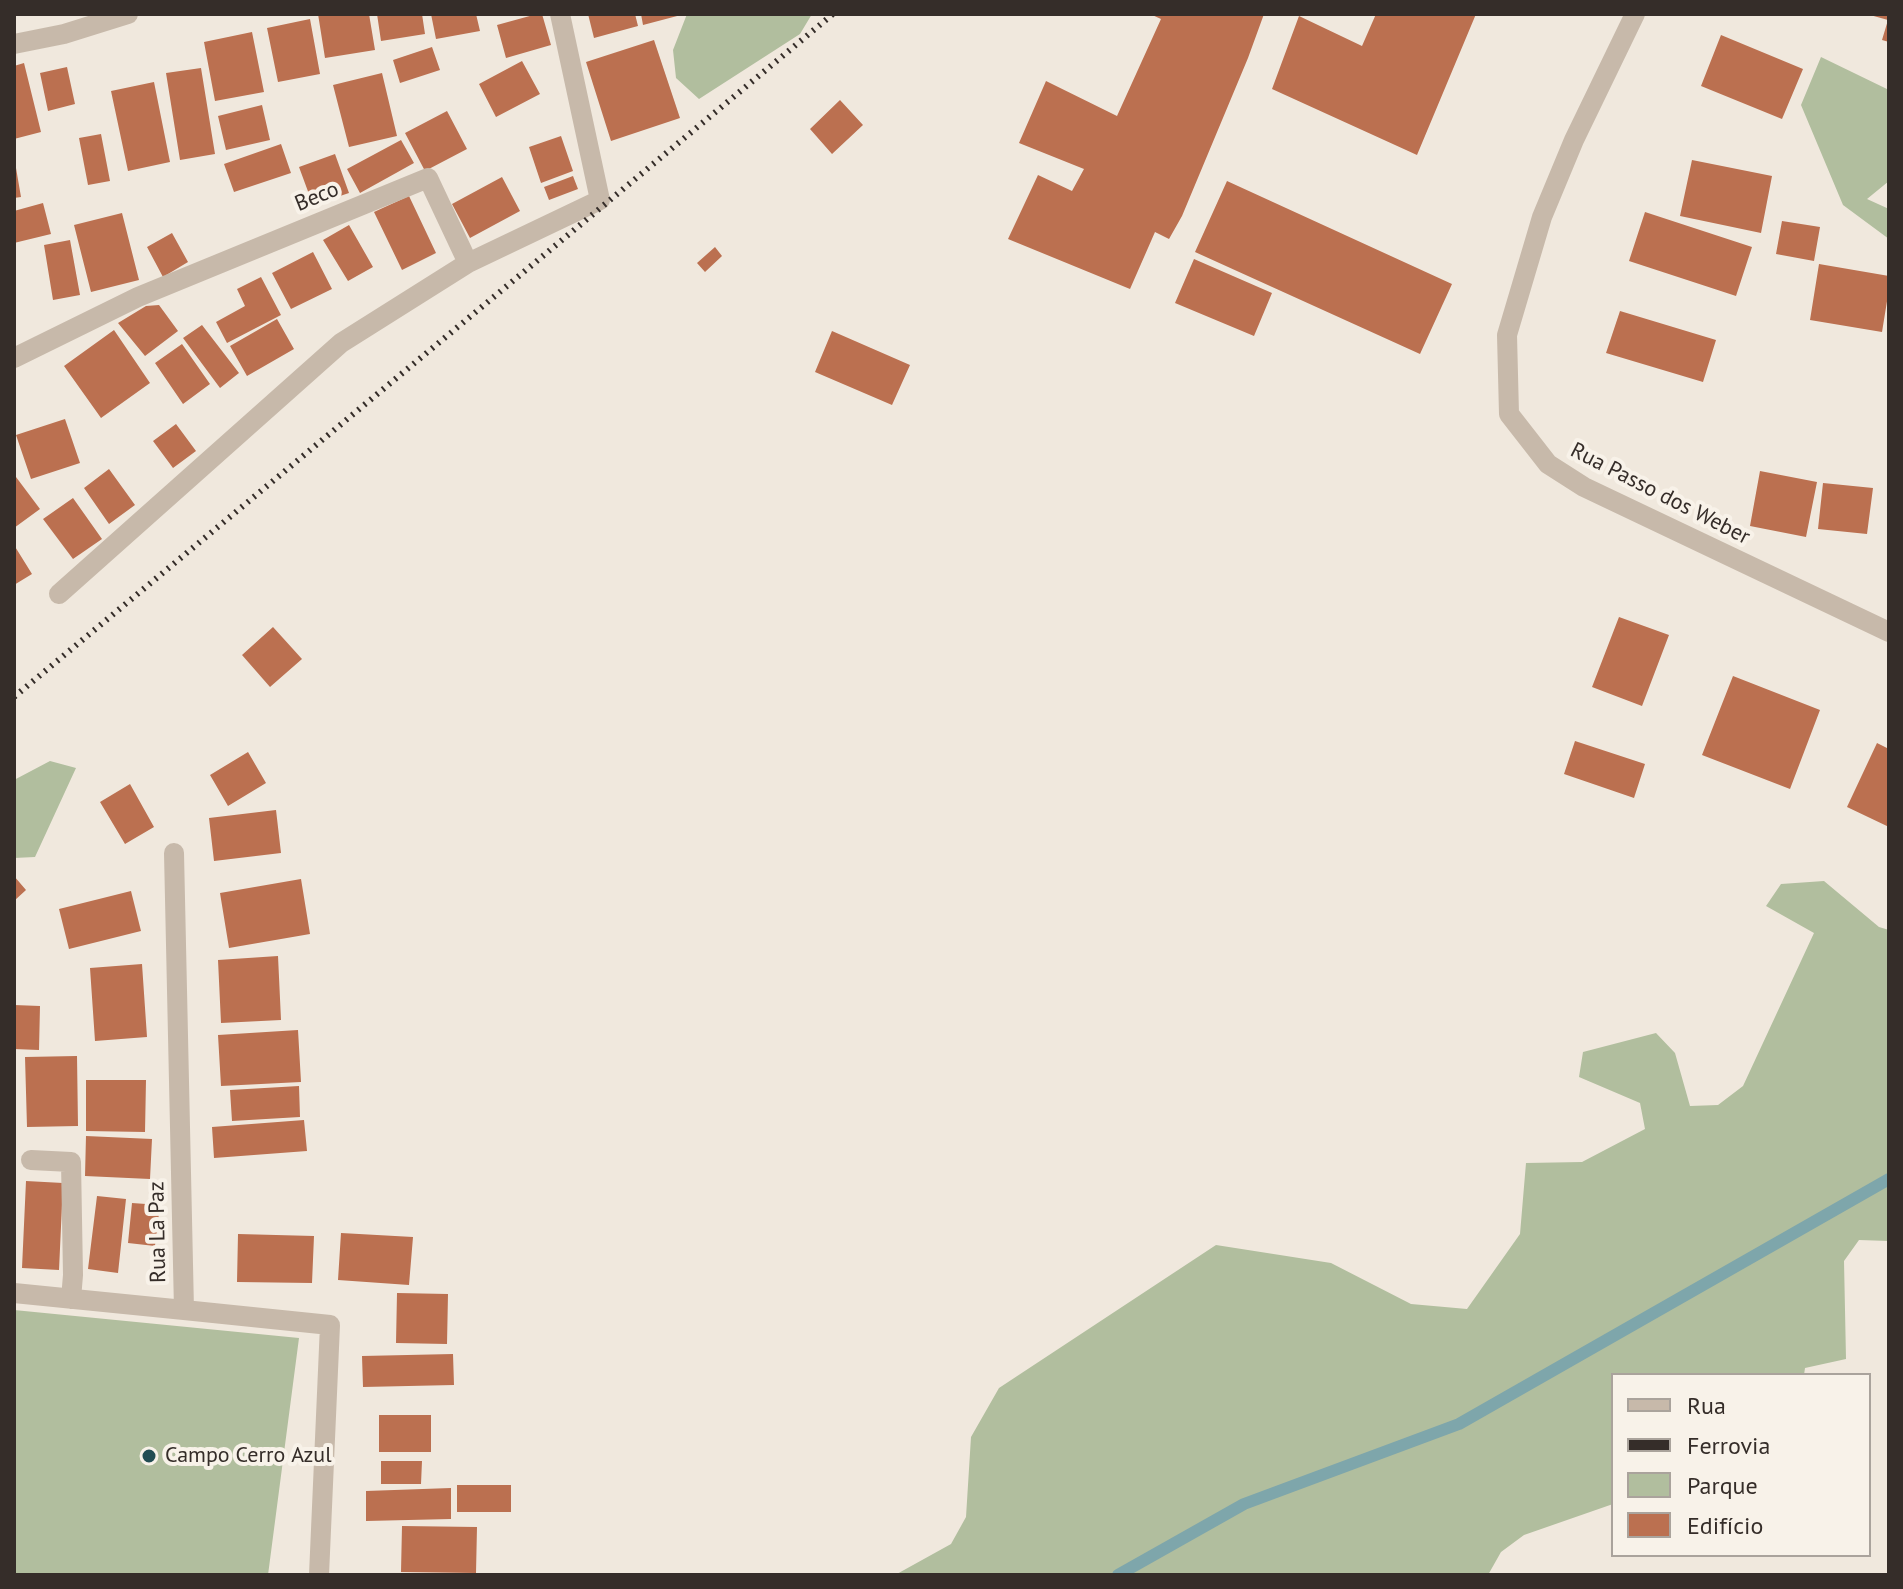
<!DOCTYPE html>
<meta charset="utf-8">
<style>
body{margin:0}
#map{position:relative;width:1903px;height:1589px;overflow:hidden;background:#f0e8dd;font-family:"PT Sans",sans-serif}
canvas{display:block}
.frame{position:absolute;inset:0;border:16px solid #352d29;pointer-events:none}
.legend{position:absolute;left:1611px;top:1373px;width:260px;height:184px;box-sizing:border-box;background:#f8f2e9;border:2px solid #aaa39c;margin:0;padding:10px 14px;list-style:none;font-size:24px;color:#352d29}
.legend li{display:flex;align-items:center;gap:16px;height:40px}
.legend b{width:40px;border:2px solid #aaa39c}
</style>
<div id="map">
<canvas width="1903" height="1589"></canvas>
<div class="frame"></div>
<ul class="legend">
<li><b style="height:10px;background:#c7b9aa"></b>Rua</li>
<li><b style="height:10px;background:#352d29"></b>Ferrovia</li>
<li><b style="height:22px;background:#b1be9e"></b>Parque</li>
<li><b style="height:22px;background:#bb7050"></b>Edifício</li>
</ul>
</div>
<script>
const c = document.querySelector('canvas').getContext('2d');
c.lineJoin = 'round';
function fillPath(path, color) {
  c.fillStyle = color;
  c.fill(path, 'evenodd');
}
function poly(rows) {
  const path = new Path2D();
  for (const r of rows) {
    path.moveTo(r[0], r[1]);
    for (let i = 2; i < r.length; i += 2) path.lineTo(r[i], r[i + 1]);
  }
  return path;
}
function trace(path, color, width, dash) {
  c.strokeStyle = color;
  c.lineWidth = width;
  c.lineCap = dash ? 'butt' : 'round';
  c.setLineDash(dash || []);
  c.stroke(path);
}
function write(font, color, halo, rows, align = 'center') {
  c.font = font + ' "PT Sans",sans-serif';
  c.lineWidth = 8;
  c.setLineDash([]);
  c.textBaseline = 'middle';
  c.strokeStyle = halo;
  c.fillStyle = color;
  for (const [text, x, y, turn = 0] of rows) {
    c.save();
    c.translate(x, y);
    c.rotate((+turn || 0) * Math.PI / 180);
    c.textAlign = isNaN(turn) ? turn : align;
    if (halo) c.strokeText(text, 0, 0);
    c.fillText(text, 0, 0);
    c.restore();
  }
}
fillPath(poly([
 [687,14,812,14,800,34,699,99,676,78,673,50],
 [1821,57,1889,90,1889,181,1867,199,1889,209,1889,239,1843,205,1801,105],
 [50,761,76,768,35,857,14,858,14,780],
 [1824,881,1879,927,1889,930,1889,1241,1859,1240,1844,1261,1846,1359,1805,1368,1804,1375,1613,1375,1613,1504,1524,1535,1501,1552,1488,1575,895,1575,951,1544,966,1517,971,1437,999,1388,1216,1245,1331,1263,1411,1304,1467,1309,1520,1234,1526,1163,1582,1162,1645,1129,1640,1103,1579,1077,1583,1052,1656,1033,1675,1053,1690,1106,1718,1105,1743,1086,1814,933,1766,906,1781,884],
 [14,1310,299,1338,268,1575,14,1575]
]), '#b1be9e');
trace(poly([
 [1118,1575,1244,1504,1459,1424,1889,1179]
]), '#7ea6ab', 12);
fillPath(poly([
 [318,14,369,14,375,50,325,58],
 [377,14,422,14,425,34,381,41],
 [431,14,476,14,480,31,436,39],
 [537,14,542,14,551,45,506,58,497,25],
 [588,14,635,14,638,26,594,38],
 [641,14,681,14,681,15,643,25],
 [1150,14,1264,14,1248,58,1182,216,1169,239,1155,232,1130,289,1008,239,1038,175,1072,191,1084,169,1019,143,1046,81,1117,116,1161,19],
 [1376,14,1476,14,1417,155,1272,89,1299,16,1362,46],
 [1889,14,1889,42,1882,40,1888,20,1870,15],
 [310,19,320,74,278,82,267,28],
 [252,32,264,92,215,101,204,42],
 [1721,35,1803,69,1782,119,1701,86],
 [654,40,680,118,611,141,586,62],
 [432,47,440,70,400,83,393,60],
 [522,61,540,94,496,117,479,84],
 [24,63,41,132,14,139,14,66],
 [67,67,75,104,48,111,40,73],
 [201,68,215,154,180,160,166,73],
 [382,73,397,136,349,147,333,85],
 [154,82,170,162,128,171,111,91],
 [840,100,863,125,832,154,810,129],
 [262,105,270,140,226,150,218,116],
 [447,111,467,149,425,171,405,133],
 [101,134,110,181,88,185,79,138],
 [561,136,573,171,541,183,529,147],
 [401,140,414,163,360,193,347,169],
 [281,144,291,173,234,192,224,164],
 [335,154,349,193,313,205,299,167],
 [1692,160,1772,176,1761,233,1680,216],
 [16,168,21,197,14,198,14,169],
 [573,176,578,189,549,200,544,187],
 [502,177,520,211,470,238,452,204],
 [1227,181,1452,284,1420,354,1195,252],
 [409,196,436,253,402,270,374,212],
 [43,203,51,234,14,243,14,211],
 [1645,212,1752,247,1736,296,1629,261],
 [122,213,139,280,91,292,74,225],
 [1782,221,1820,227,1814,261,1776,254],
 [349,225,373,267,348,281,323,240],
 [172,233,188,262,163,277,147,247],
 [70,240,80,295,53,300,44,245],
 [715,247,722,256,705,272,697,263],
 [313,252,332,289,291,309,272,273],
 [1194,259,1272,293,1254,336,1175,303],
 [1819,264,1889,276,1889,289,1882,332,1810,320],
 [261,277,281,315,227,343,216,322,245,306,237,289],
 [159,305,178,331,145,356,118,323,146,306],
 [1620,311,1716,340,1703,382,1606,353],
 [277,319,294,349,247,376,230,346],
 [202,325,239,373,220,388,183,338],
 [114,330,150,383,101,418,64,366],
 [832,331,910,365,892,405,815,372],
 [182,344,210,384,183,404,155,363],
 [65,419,80,463,31,479,16,435],
 [176,424,196,451,173,468,153,441],
 [109,469,135,505,109,524,84,488],
 [1760,471,1817,482,1806,537,1750,526],
 [16,477,40,509,14,528,14,478],
 [1823,483,1873,488,1867,534,1818,529],
 [73,498,102,539,73,559,43,519],
 [14,545,32,574,14,585],
 [1619,617,1669,635,1642,706,1592,687],
 [273,627,302,659,270,687,242,655],
 [1733,676,1820,710,1790,789,1702,755],
 [1575,741,1645,764,1634,798,1564,774],
 [1877,743,1889,749,1889,827,1847,807],
 [248,752,266,783,228,806,210,775],
 [130,784,154,827,125,844,100,802],
 [276,810,281,853,214,861,209,818],
 [14,876,26,890,14,901],
 [301,879,310,934,229,948,220,893],
 [131,891,141,931,69,949,59,909],
 [278,956,281,1020,221,1023,218,960],
 [142,964,147,1037,95,1041,90,968],
 [14,1005,40,1006,39,1050,14,1049],
 [298,1030,301,1082,221,1086,218,1035],
 [77,1056,78,1126,27,1127,25,1057],
 [86,1080,146,1080,145,1132,86,1131],
 [299,1086,300,1117,232,1121,230,1090],
 [304,1120,307,1151,214,1158,212,1127],
 [86,1136,152,1139,150,1179,85,1176],
 [26,1181,63,1183,59,1270,22,1268],
 [97,1196,126,1199,118,1273,88,1269],
 [132,1203,160,1205,155,1246,128,1243],
 [341,1233,413,1237,409,1285,338,1280],
 [238,1234,314,1236,312,1283,237,1282],
 [397,1293,448,1294,447,1344,396,1343],
 [453,1354,454,1385,363,1387,362,1356],
 [379,1415,431,1415,431,1452,379,1452],
 [381,1461,422,1461,421,1484,381,1484],
 [457,1485,511,1485,511,1512,457,1512],
 [451,1488,451,1519,366,1521,366,1491],
 [402,1526,477,1527,476,1573,401,1572]
]), '#bb7050');
trace(poly([
 [1635,14,1574,140,1542,217,1507,335,1509,414,1548,464,1584,487,1889,632],
 [14,44,64,34,128,14],
 [14,358,138,297,428,178,468,263],
 [59,594,341,343,468,263,600,200,560,14],
 [174,853,184,1310,330,1325,319,1575],
 [31,1160,71,1162,73,1275,71,1299],
 [14,1293,184,1310]
]), '#c7b9aa', 20);
trace(poly([
 [14,697,833,14]
]), '#352d29', 6, [2, 6]);
for (const [x, y, r, color] of [
 [149,1456,8,"#224d53"]
]) {
  const dot = new Path2D();
  dot.arc(x, y, r, 0, 2 * Math.PI);
  c.fillStyle = color;
  c.fill(dot);
  trace(dot, '#f8f2e9', 3);
}
write('22px', '#352d29', '#f8f2e9', [
 ["Beco",317,197,-22],
 ["Rua Passo dos Weber",1660,494,27],
 ["Rua La Paz",158,1232,-91]
]);
write('22px', '#352d29', '#f8f2e9', [
 ["Campo Cerro Azul",165,1456]
], 'left');
</script>
